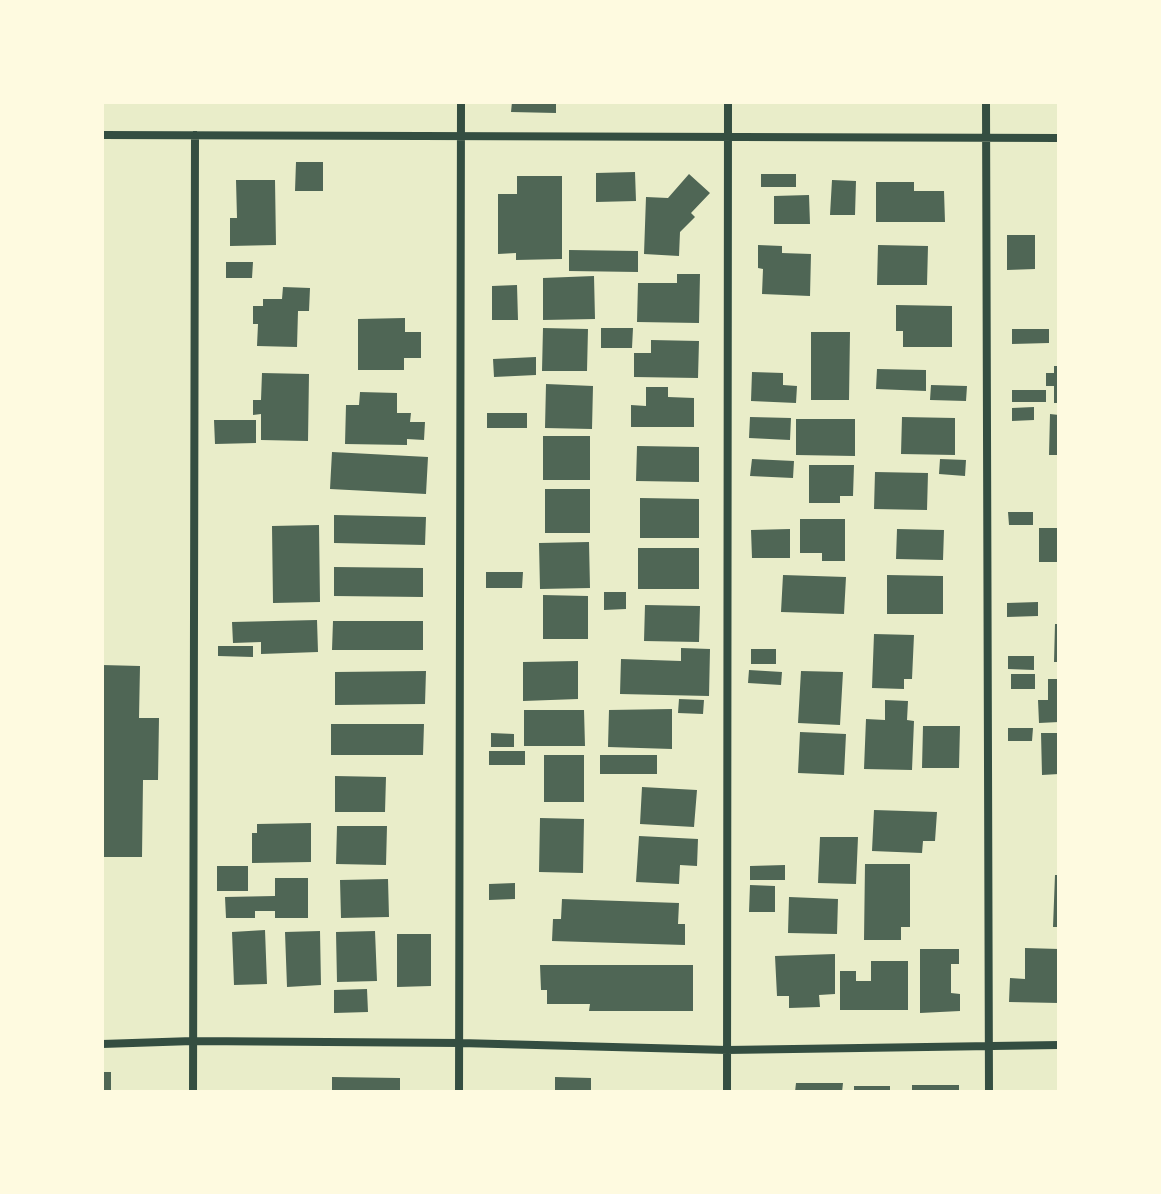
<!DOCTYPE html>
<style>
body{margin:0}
#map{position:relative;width:1161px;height:1194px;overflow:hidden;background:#e9edc9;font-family:"Noto Sans",sans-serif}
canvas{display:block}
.frame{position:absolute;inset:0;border:104px solid #fefae0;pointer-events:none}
</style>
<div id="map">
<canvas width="1161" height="1194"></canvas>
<div class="frame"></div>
</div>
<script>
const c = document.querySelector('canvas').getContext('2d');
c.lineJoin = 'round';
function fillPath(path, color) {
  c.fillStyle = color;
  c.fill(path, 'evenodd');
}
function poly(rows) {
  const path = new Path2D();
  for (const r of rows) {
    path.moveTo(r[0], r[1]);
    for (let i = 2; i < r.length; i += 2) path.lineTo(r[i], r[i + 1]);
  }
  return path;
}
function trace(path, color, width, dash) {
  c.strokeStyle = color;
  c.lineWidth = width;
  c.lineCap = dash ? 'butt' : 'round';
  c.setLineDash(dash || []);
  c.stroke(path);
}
fillPath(poly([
 [512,102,556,102,556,113,511,112],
 [296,162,323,162,323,191,295,191],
 [635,172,636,201,596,202,596,173],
 [689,174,710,193,691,213,695,217,680,232,679,256,644,254,646,197,668,198],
 [761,174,796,174,796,187,761,187],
 [517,176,562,176,562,259,516,260,516,253,498,254,498,194,517,194],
 [236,180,275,180,276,245,230,246,230,218,237,218],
 [832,180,856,181,855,215,830,215],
 [876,182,914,182,914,191,944,191,945,222,876,222],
 [809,195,810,224,774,224,774,196],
 [1007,235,1035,235,1035,269,1007,270],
 [758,245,782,246,782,253,811,254,810,296,762,294,763,269,758,268],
 [878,245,928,246,927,285,877,285],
 [569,250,638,251,638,272,569,271],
 [226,262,253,262,252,278,226,278],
 [677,274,700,274,699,323,637,322,638,283,677,283],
 [594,276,595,319,543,320,543,278],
 [517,285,518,320,492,320,492,286],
 [283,287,310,288,309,311,298,311,297,347,257,346,258,324,253,324,253,306,263,306,263,299,282,299],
 [896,305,952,306,952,347,903,347,903,331,896,331],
 [405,318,405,332,421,332,421,358,404,358,404,370,358,370,358,319],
 [543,328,588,329,587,371,542,371],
 [601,328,633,328,632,348,601,348],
 [1012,329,1049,329,1049,343,1012,344],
 [811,332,850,332,849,400,811,400],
 [651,340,699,341,698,378,634,377,634,353,651,353],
 [536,357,536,375,494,377,493,359],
 [1054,366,1059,366,1059,403,1054,403,1054,386,1046,386,1046,373,1054,373],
 [877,369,926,370,926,391,876,389],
 [752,372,783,373,783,385,797,386,796,403,751,401],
 [262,373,309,374,308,441,261,440,261,414,253,415,253,400,261,400],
 [546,384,593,386,592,429,545,428],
 [931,385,967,386,966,401,930,400],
 [646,387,668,387,668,397,694,398,694,427,631,427,631,405,646,406],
 [1012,390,1046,390,1046,402,1012,402],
 [360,392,397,393,397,413,411,413,410,422,425,422,424,440,407,439,407,445,345,444,346,405,359,405],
 [1034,407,1034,420,1012,421,1012,408],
 [487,413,527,413,527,428,487,428],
 [1050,414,1059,415,1059,455,1049,455],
 [750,417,791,418,790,440,749,438],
 [902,417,955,418,955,455,901,454],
 [796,419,855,419,855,456,796,455],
 [214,420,256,420,256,443,215,444],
 [543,436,590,436,590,480,543,480],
 [637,446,699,447,699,482,636,481],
 [332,452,428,457,426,494,330,489],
 [752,459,794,461,793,478,750,476],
 [940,459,966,460,965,476,939,474],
 [809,465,854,465,853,496,840,496,840,503,809,503],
 [875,472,928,473,927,510,874,509],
 [545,489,590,489,590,533,545,533],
 [640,498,699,499,699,538,640,538],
 [1008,512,1033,512,1033,525,1009,525],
 [334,515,426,517,425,545,334,543],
 [800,519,845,519,845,561,822,561,822,553,800,553],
 [319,525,320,602,273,603,272,526],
 [1039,528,1059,528,1059,562,1039,562],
 [790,529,790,558,752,558,751,530],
 [897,529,944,530,943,560,896,559],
 [589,542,590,588,540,589,539,543],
 [638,548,699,548,699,589,638,589],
 [334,567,423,568,423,597,334,596],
 [486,572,523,572,522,588,486,588],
 [783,575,846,577,844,614,781,612],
 [887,575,943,576,943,614,887,614],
 [604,592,626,592,626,609,604,610],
 [543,595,588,596,588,639,543,639],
 [1038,602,1038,616,1007,617,1007,603],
 [645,605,700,606,699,642,644,641],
 [317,620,318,652,261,654,261,642,233,643,232,622],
 [333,621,423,621,423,650,332,650],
 [1055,624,1059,624,1059,662,1054,662],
 [874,634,914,635,912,679,904,679,904,689,872,688],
 [218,646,253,646,253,657,218,656],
 [681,648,710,649,709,696,620,694,621,659,681,661],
 [751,649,776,649,776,664,751,664],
 [1008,656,1034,656,1034,670,1008,669],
 [578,661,578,699,523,701,523,662],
 [102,665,140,666,139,718,159,718,158,780,143,780,142,857,102,857],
 [749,670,782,672,781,685,748,683],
 [426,671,425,704,335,705,335,672],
 [801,671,843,672,840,725,798,723],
 [1011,674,1035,674,1035,689,1011,689],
 [1048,679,1059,679,1059,722,1039,723,1038,700,1048,700],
 [679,699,704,700,703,714,678,713],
 [885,700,908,701,907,720,914,721,912,770,864,769,866,719,885,720],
 [672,709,672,749,608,747,609,710],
 [524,710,584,710,585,746,524,746],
 [331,724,424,724,423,755,331,755],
 [923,726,960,726,959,768,922,768],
 [1008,728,1033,728,1032,741,1008,741],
 [800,732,846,734,844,775,798,773],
 [491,733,514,734,514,747,491,747],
 [1041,733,1059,733,1059,774,1042,775],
 [489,751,525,751,525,765,489,765],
 [544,755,584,755,584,802,544,802],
 [600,755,657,755,657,774,600,774],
 [335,776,386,777,385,812,335,812],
 [642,787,697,790,694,827,640,824],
 [874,810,937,812,935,841,923,841,922,853,872,851],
 [540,818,584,819,583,873,539,872],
 [311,823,311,862,252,863,252,833,257,833,257,824],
 [337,826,387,826,386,865,336,864],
 [639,836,698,839,697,866,680,865,679,884,636,882],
 [820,837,858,837,856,884,818,883],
 [865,864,910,864,910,927,901,927,901,940,864,940],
 [785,865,785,880,750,880,750,866],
 [217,866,248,866,248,891,217,891],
 [1055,875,1059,875,1059,927,1053,927],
 [275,878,308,878,308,918,275,918,275,911,255,911,255,918,226,918,225,897,275,896],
 [388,879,389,917,341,918,340,880],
 [515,883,515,899,489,900,489,884],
 [750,885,775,886,775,912,749,912],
 [789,897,838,899,837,934,788,933],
 [562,899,679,903,678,924,685,924,685,945,552,941,553,919,561,919],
 [265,930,267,984,234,985,232,932],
 [320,931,321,985,287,987,285,932],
 [375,931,377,981,337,982,336,932],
 [397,934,431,934,431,986,397,987],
 [1025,948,1059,949,1059,1003,1009,1002,1010,978,1025,979],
 [920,949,959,949,959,964,951,964,951,993,960,994,960,1011,920,1013],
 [835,954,835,994,819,995,820,1007,789,1008,789,996,777,996,775,956],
 [871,961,908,961,908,1010,840,1010,840,971,856,971,856,981,871,981],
 [540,965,693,965,693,1011,589,1011,590,1004,547,1004,547,990,541,990],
 [367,989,368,1012,334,1013,334,990],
 [102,1072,111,1072,111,1092,102,1092],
 [332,1077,400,1078,400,1092,332,1092],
 [555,1077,591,1078,591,1092,555,1092],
 [796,1083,843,1083,842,1092,795,1092],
 [912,1085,959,1085,959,1092,912,1092],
 [854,1086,890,1086,890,1092,854,1092]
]), '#4f6655');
trace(poly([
 [986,102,989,1092],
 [102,135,1059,138],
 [102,1044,193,1041,460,1043,727,1050,1059,1045],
 [193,1092,195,135],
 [459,1092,461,102],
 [727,1092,728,102]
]), '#344e41', 8);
</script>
